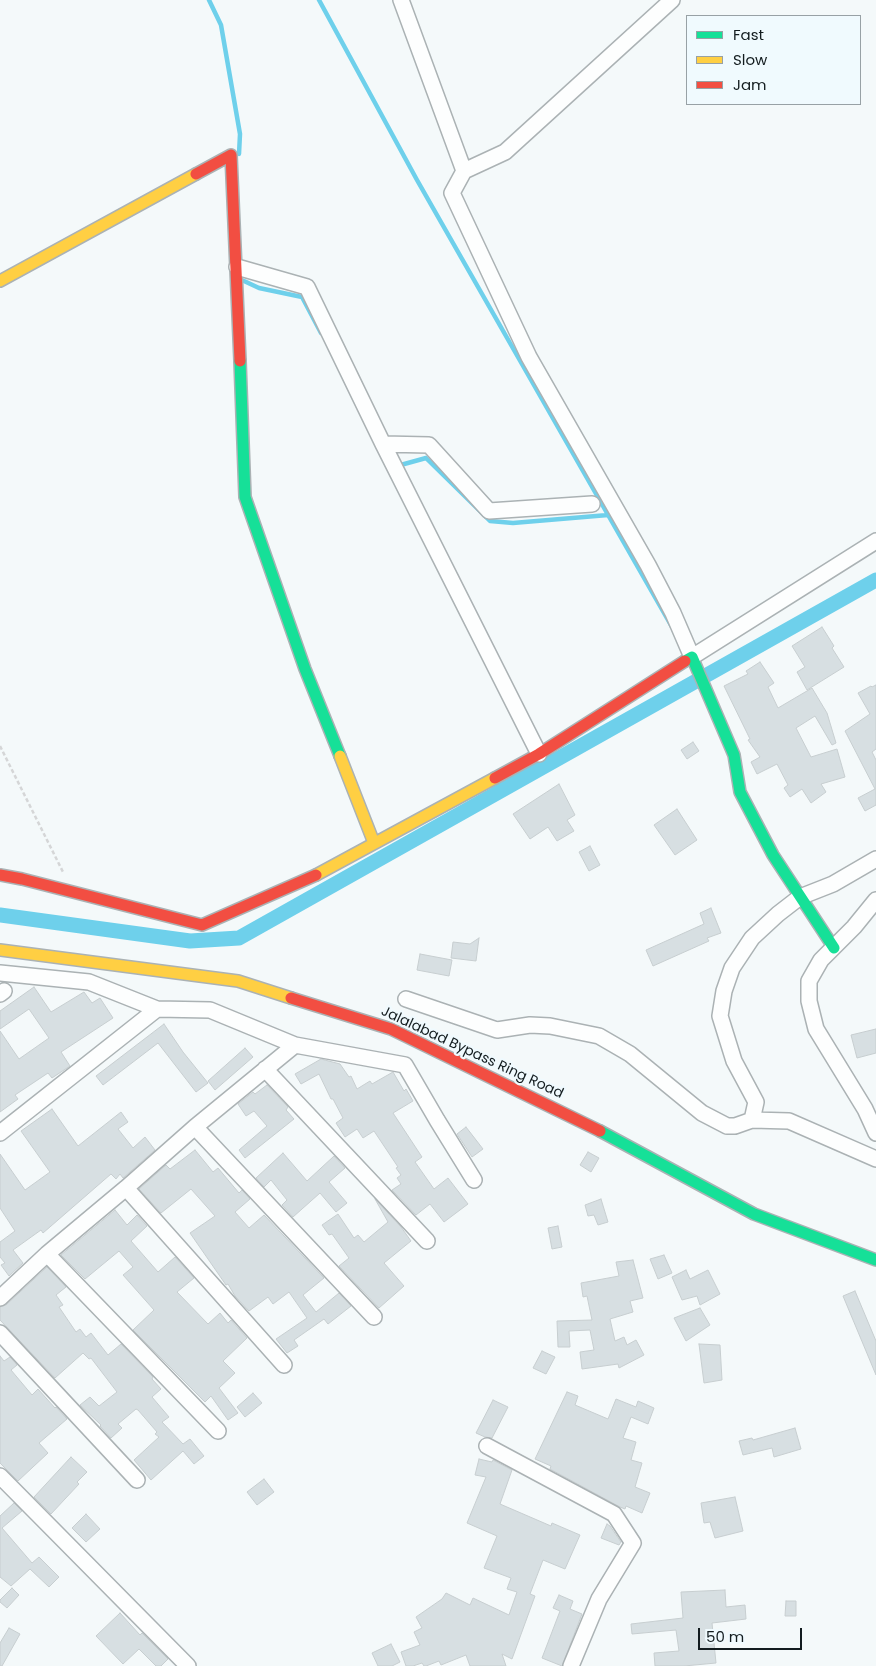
<!DOCTYPE html>
<style>
body{margin:0}
#map{position:relative;width:876px;height:1666px;overflow:hidden;background:#f4f9fa;font-family:Poppins,sans-serif}
canvas{display:block}
.legend{position:absolute;left:686px;top:15px;width:175px;height:90px;box-sizing:border-box;background:#f0fafe;border:1px solid #98a1a5;margin:0;padding:6px 9px;list-style:none;font-size:15px;color:#131c1f}
.legend li{display:flex;align-items:center;gap:10px;height:25px}
.legend b{width:25px;border:1px solid #98a1a5}
.scale{position:absolute;left:698px;top:1628px;width:104px;height:22px;box-sizing:border-box;border:2px solid #131c1f;border-top:0;padding-left:6px;font-size:15px;line-height:18px;white-space:nowrap;color:#131c1f;-webkit-text-stroke:4px #f0fafe;paint-order:stroke}
</style>
<div id="map">
<canvas width="876" height="1666"></canvas>
<ul class="legend">
<li><b style="height:6px;background:#16e098"></b>Fast</li>
<li><b style="height:6px;background:#ffcf43"></b>Slow</li>
<li><b style="height:6px;background:#f24e42"></b>Jam</li>
</ul>
<div class="scale">50 m</div>
</div>
<script>
const c = document.querySelector('canvas').getContext('2d');
c.lineJoin = 'round';
function poly(rows) {
  const path = new Path2D();
  for (const r of rows) {
    path.moveTo(r[0], r[1]);
    for (let i = 2; i < r.length; i += 2) path.lineTo(r[i], r[i + 1]);
  }
  return path;
}
function trace(path, color, width, dash) {
  c.strokeStyle = color;
  c.lineWidth = width;
  c.lineCap = dash ? 'butt' : 'round';
  c.setLineDash(dash || []);
  c.stroke(path);
}
function fillPath(path, color) {
  c.fillStyle = color;
  c.fill(path, 'evenodd');
}
function write(font, color, halo, rows, align = 'center') {
  c.font = font + ' Poppins,sans-serif';
  c.lineWidth = 4.5;
  c.setLineDash([]);
  c.textBaseline = 'middle';
  c.strokeStyle = halo;
  c.fillStyle = color;
  for (const [text, x, y, turn = 0] of rows) {
    c.save();
    c.translate(x, y);
    c.rotate((+turn || 0) * Math.PI / 180);
    c.textAlign = isNaN(turn) ? turn : align;
    if (halo) c.strokeText(text, 0, 0);
    c.fillText(text, 0, 0);
    c.restore();
  }
}
trace(poly([
 [209,0,221,25,240,134,239,154],
 [319,0,417,180,672,627],
 [244,281,259,288,302,297,321,333],
 [397,466,426,458,490,521,513,523,608,515]
]), '#6ed0eb', 4.5);
trace(poly([
 [0,915,190,941,239,938,876,580]
]), '#6ed0eb', 15);
const building = poly([
 [822,627,834,646,832,648,844,667,807,690,797,672,805,667,792,646,822,627],
 [760,662,774,683,768,687,778,708,812,688,827,713,836,743,832,745,815,716,796,728,811,757,837,749,845,777,821,784,826,792,811,803,802,789,790,797,784,788,788,785,777,764,757,774,751,762,760,757,748,740,750,739,724,686,748,674,746,671,760,662],
 [876,685,876,749,872,752,876,760,876,805,865,811,858,798,875,789,845,731,870,714,858,693,871,686,872,687,876,685],
 [693,742,699,751,687,759,681,750,693,742],
 [559,784,575,815,567,820,574,831,557,841,548,827,530,839,513,814,559,784],
 [677,809,697,840,675,855,654,825,677,809],
 [590,846,600,865,589,871,579,852,590,846],
 [711,908,721,933,707,938,709,941,653,966,646,950,704,924,700,913,711,908],
 [479,938,476,961,451,958,453,942,470,944,479,938],
 [420,954,452,960,449,976,417,970,420,954],
 [34,987,51,1012,84,992,92,1003,100,998,113,1018,61,1052,70,1066,52,1078,48,1073,15,1095,18,1099,0,1112,0,1031,19,1059,49,1038,29,1009,0,1029,0,1011,34,987],
 [164,1024,183,1052,208,1083,196,1092,158,1043,103,1085,96,1076,164,1024],
 [876,1029,876,1053,857,1058,851,1035,876,1029],
 [245,1048,253,1057,215,1090,208,1081,245,1048],
 [321,1059,340,1064,349,1077,351,1076,357,1089,370,1081,372,1084,393,1072,404,1091,406,1089,413,1101,393,1113,422,1157,415,1162,434,1189,448,1178,468,1204,444,1222,430,1204,416,1215,392,1190,401,1184,397,1178,401,1175,396,1168,398,1167,374,1131,363,1138,357,1129,345,1137,336,1123,343,1118,333,1099,331,1099,319,1074,301,1084,295,1074,321,1059],
 [267,1085,288,1107,286,1110,294,1119,245,1158,239,1150,267,1126,254,1111,246,1116,238,1104,253,1092,255,1094,267,1085],
 [52,1109,78,1146,121,1112,128,1122,118,1129,133,1148,145,1137,155,1150,123,1178,120,1174,116,1179,111,1174,43,1233,41,1230,13,1250,23,1263,9,1276,1,1265,5,1263,0,1257,0,1242,15,1231,0,1208,0,1154,25,1190,50,1172,21,1131,52,1109],
 [466,1127,483,1149,472,1157,457,1134,466,1127],
 [195,1150,213,1172,218,1168,239,1193,242,1190,250,1199,235,1212,249,1228,264,1215,324,1278,303,1295,316,1312,339,1293,351,1306,328,1324,324,1319,294,1340,298,1346,287,1353,276,1339,307,1318,289,1292,273,1304,268,1297,249,1311,235,1296,228,1284,226,1285,190,1233,215,1216,191,1189,161,1213,139,1189,166,1165,170,1169,195,1150],
 [588,1152,599,1158,591,1172,580,1165,588,1152],
 [283,1153,307,1181,334,1156,345,1168,329,1182,347,1203,336,1212,320,1193,293,1217,282,1205,287,1200,271,1180,264,1187,256,1178,283,1153],
 [375,1199,401,1227,411,1241,384,1263,404,1286,379,1308,339,1266,349,1258,332,1234,329,1235,322,1225,338,1214,354,1238,358,1235,364,1242,388,1222,375,1199],
 [601,1199,608,1222,598,1225,594,1215,588,1216,585,1205,601,1199],
 [115,1210,127,1225,137,1215,147,1226,131,1241,158,1272,175,1257,194,1278,177,1292,208,1324,220,1313,228,1323,231,1320,247,1338,223,1361,235,1373,219,1388,238,1413,228,1420,211,1396,205,1402,133,1330,154,1310,123,1275,133,1267,119,1251,85,1279,61,1255,115,1210],
 [558,1226,562,1247,552,1249,548,1228,558,1226],
 [664,1255,672,1273,658,1279,650,1259,664,1255],
 [633,1260,643,1298,630,1301,633,1312,610,1319,615,1341,624,1337,627,1345,636,1340,644,1355,619,1368,618,1364,582,1369,580,1352,594,1350,590,1330,569,1331,570,1347,558,1347,557,1321,592,1320,587,1296,583,1297,581,1283,619,1276,616,1262,633,1260],
 [47,1267,66,1287,56,1295,63,1305,59,1307,76,1332,80,1329,86,1337,91,1333,108,1355,121,1344,153,1377,152,1379,161,1389,152,1397,169,1417,162,1422,183,1444,190,1439,204,1456,194,1464,183,1451,151,1480,134,1460,159,1437,155,1434,157,1432,138,1410,136,1409,118,1424,122,1428,111,1438,100,1426,101,1425,80,1405,90,1397,99,1406,117,1392,91,1358,89,1359,83,1353,55,1378,0,1320,0,1307,6,1305,47,1267],
 [686,1270,690,1279,708,1270,720,1294,700,1305,697,1296,682,1300,672,1277,686,1270],
 [855,1291,876,1341,876,1375,843,1296,855,1291],
 [700,1308,710,1325,686,1341,674,1318,700,1308],
 [699,1344,720,1345,722,1380,704,1383,699,1344],
 [542,1351,555,1357,546,1374,533,1368,542,1351],
 [0,1356,4,1361,10,1357,17,1365,11,1370,32,1395,38,1389,55,1408,56,1407,67,1419,39,1443,48,1453,18,1481,0,1463,0,1356],
 [567,1392,578,1396,575,1405,608,1419,616,1399,636,1407,638,1401,654,1408,648,1424,631,1417,623,1438,636,1442,631,1460,642,1463,635,1487,650,1493,642,1513,626,1506,625,1509,620,1507,550,1469,551,1466,535,1459,567,1392],
 [253,1393,262,1403,245,1417,237,1407,253,1393],
 [493,1400,508,1407,492,1438,485,1437,476,1433,493,1400],
 [795,1428,801,1449,774,1457,772,1448,743,1455,739,1441,752,1438,753,1440,795,1428],
 [71,1457,87,1472,77,1482,79,1484,51,1514,34,1497,71,1457],
 [479,1459,492,1462,493,1460,512,1470,500,1504,551,1526,552,1523,580,1535,565,1569,543,1560,530,1594,535,1596,512,1659,502,1654,506,1666,470,1666,466,1655,441,1665,439,1661,426,1666,424,1666,422,1663,413,1666,406,1666,401,1652,420,1645,414,1632,422,1628,416,1617,442,1599,446,1593,470,1605,473,1598,509,1615,517,1592,507,1589,511,1578,484,1568,497,1536,467,1523,486,1477,475,1475,479,1459],
 [264,1479,274,1492,257,1505,247,1492,264,1479],
 [735,1497,743,1531,715,1538,710,1522,704,1523,701,1503,735,1497],
 [14,1503,22,1511,2,1528,32,1563,39,1557,59,1577,49,1587,30,1569,11,1586,0,1577,0,1516,14,1503],
 [86,1514,100,1529,86,1542,72,1528,86,1514],
 [607,1524,610,1526,621,1542,619,1545,601,1538,607,1524],
 [12,1588,19,1595,7,1608,0,1602,0,1600,12,1588],
 [725,1590,726,1607,745,1605,746,1619,712,1623,716,1663,684,1666,655,1666,654,1653,679,1651,676,1630,632,1634,631,1624,683,1618,681,1592,725,1590],
 [559,1595,573,1601,570,1609,582,1614,562,1666,542,1658,560,1611,553,1608,559,1595],
 [786,1601,796,1601,796,1616,785,1616,786,1601],
 [120,1613,140,1635,142,1633,168,1659,161,1666,156,1666,139,1649,123,1664,96,1636,120,1613],
 [9,1628,20,1634,2,1666,0,1666,0,1643,9,1628],
 [391,1644,400,1662,392,1666,378,1666,372,1653,391,1644]
]);
fillPath(building, '#d7dfe2');
trace(building, '#c7ced0', 1);
const street = poly([
 [401,0,464,171,452,193,529,357,648,565,673,613,692,657,876,541],
 [464,171,505,152,672,0],
 [237,267,307,287,383,444,539,754],
 [383,444,429,445,489,511,592,504],
 [876,900,854,927,821,960,809,981,809,1001,816,1029,865,1109,876,1133],
 [0,973,89,982,157,1009,210,1010,295,1045,405,1065,437,1120,474,1180],
 [0,994,4,991],
 [406,999,497,1030,530,1025,550,1026,599,1036,630,1054,702,1113,727,1126,735,1126,752,1120,789,1121,876,1159],
 [265,1069,427,1241],
 [752,1120,756,1102,734,1061,720,1016,724,991,732,968,752,938,778,914,800,897,833,884,876,859],
 [195,1127,374,1317],
 [0,1133,157,1009],
 [126,1188,284,1365],
 [47,1254,218,1431],
 [0,1298,47,1254,126,1188,195,1127,295,1045],
 [0,1333,137,1480],
 [487,1446,614,1514,633,1543,599,1599,571,1666],
 [0,1476,188,1666]
]);
const fast = poly([
 [240,361,245,497,305,669,340,756],
 [685,661,692,657,734,755,740,792,773,855,834,948],
 [600,1131,754,1214,876,1260]
]);
const slow = poly([
 [0,281,196,174],
 [340,756,374,843],
 [316,875,495,778],
 [0,950,238,981,291,998]
]);
const jam = poly([
 [196,174,231,155,240,361],
 [495,778,539,754,685,661],
 [0,875,22,879,202,925,316,875],
 [291,998,391,1029,600,1131]
]);
trace(street, '#abb2b4', 18);
trace(fast, '#abb2b4', 14);
trace(slow, '#abb2b4', 14);
trace(jam, '#abb2b4', 14);
trace(poly([
 [0,746,63,872]
]), '#d5d6d7', 2.5, [4, 2.5]);
trace(street, '#fdfefe', 15);
trace(fast, '#16e098', 11);
trace(slow, '#ffcf43', 11);
trace(jam, '#f24e42', 11);
write('14px', '#131c1f', '#f0fafe', [
 ["Jalalabad Bypass Ring Road",472,1053,25]
]);
</script>
